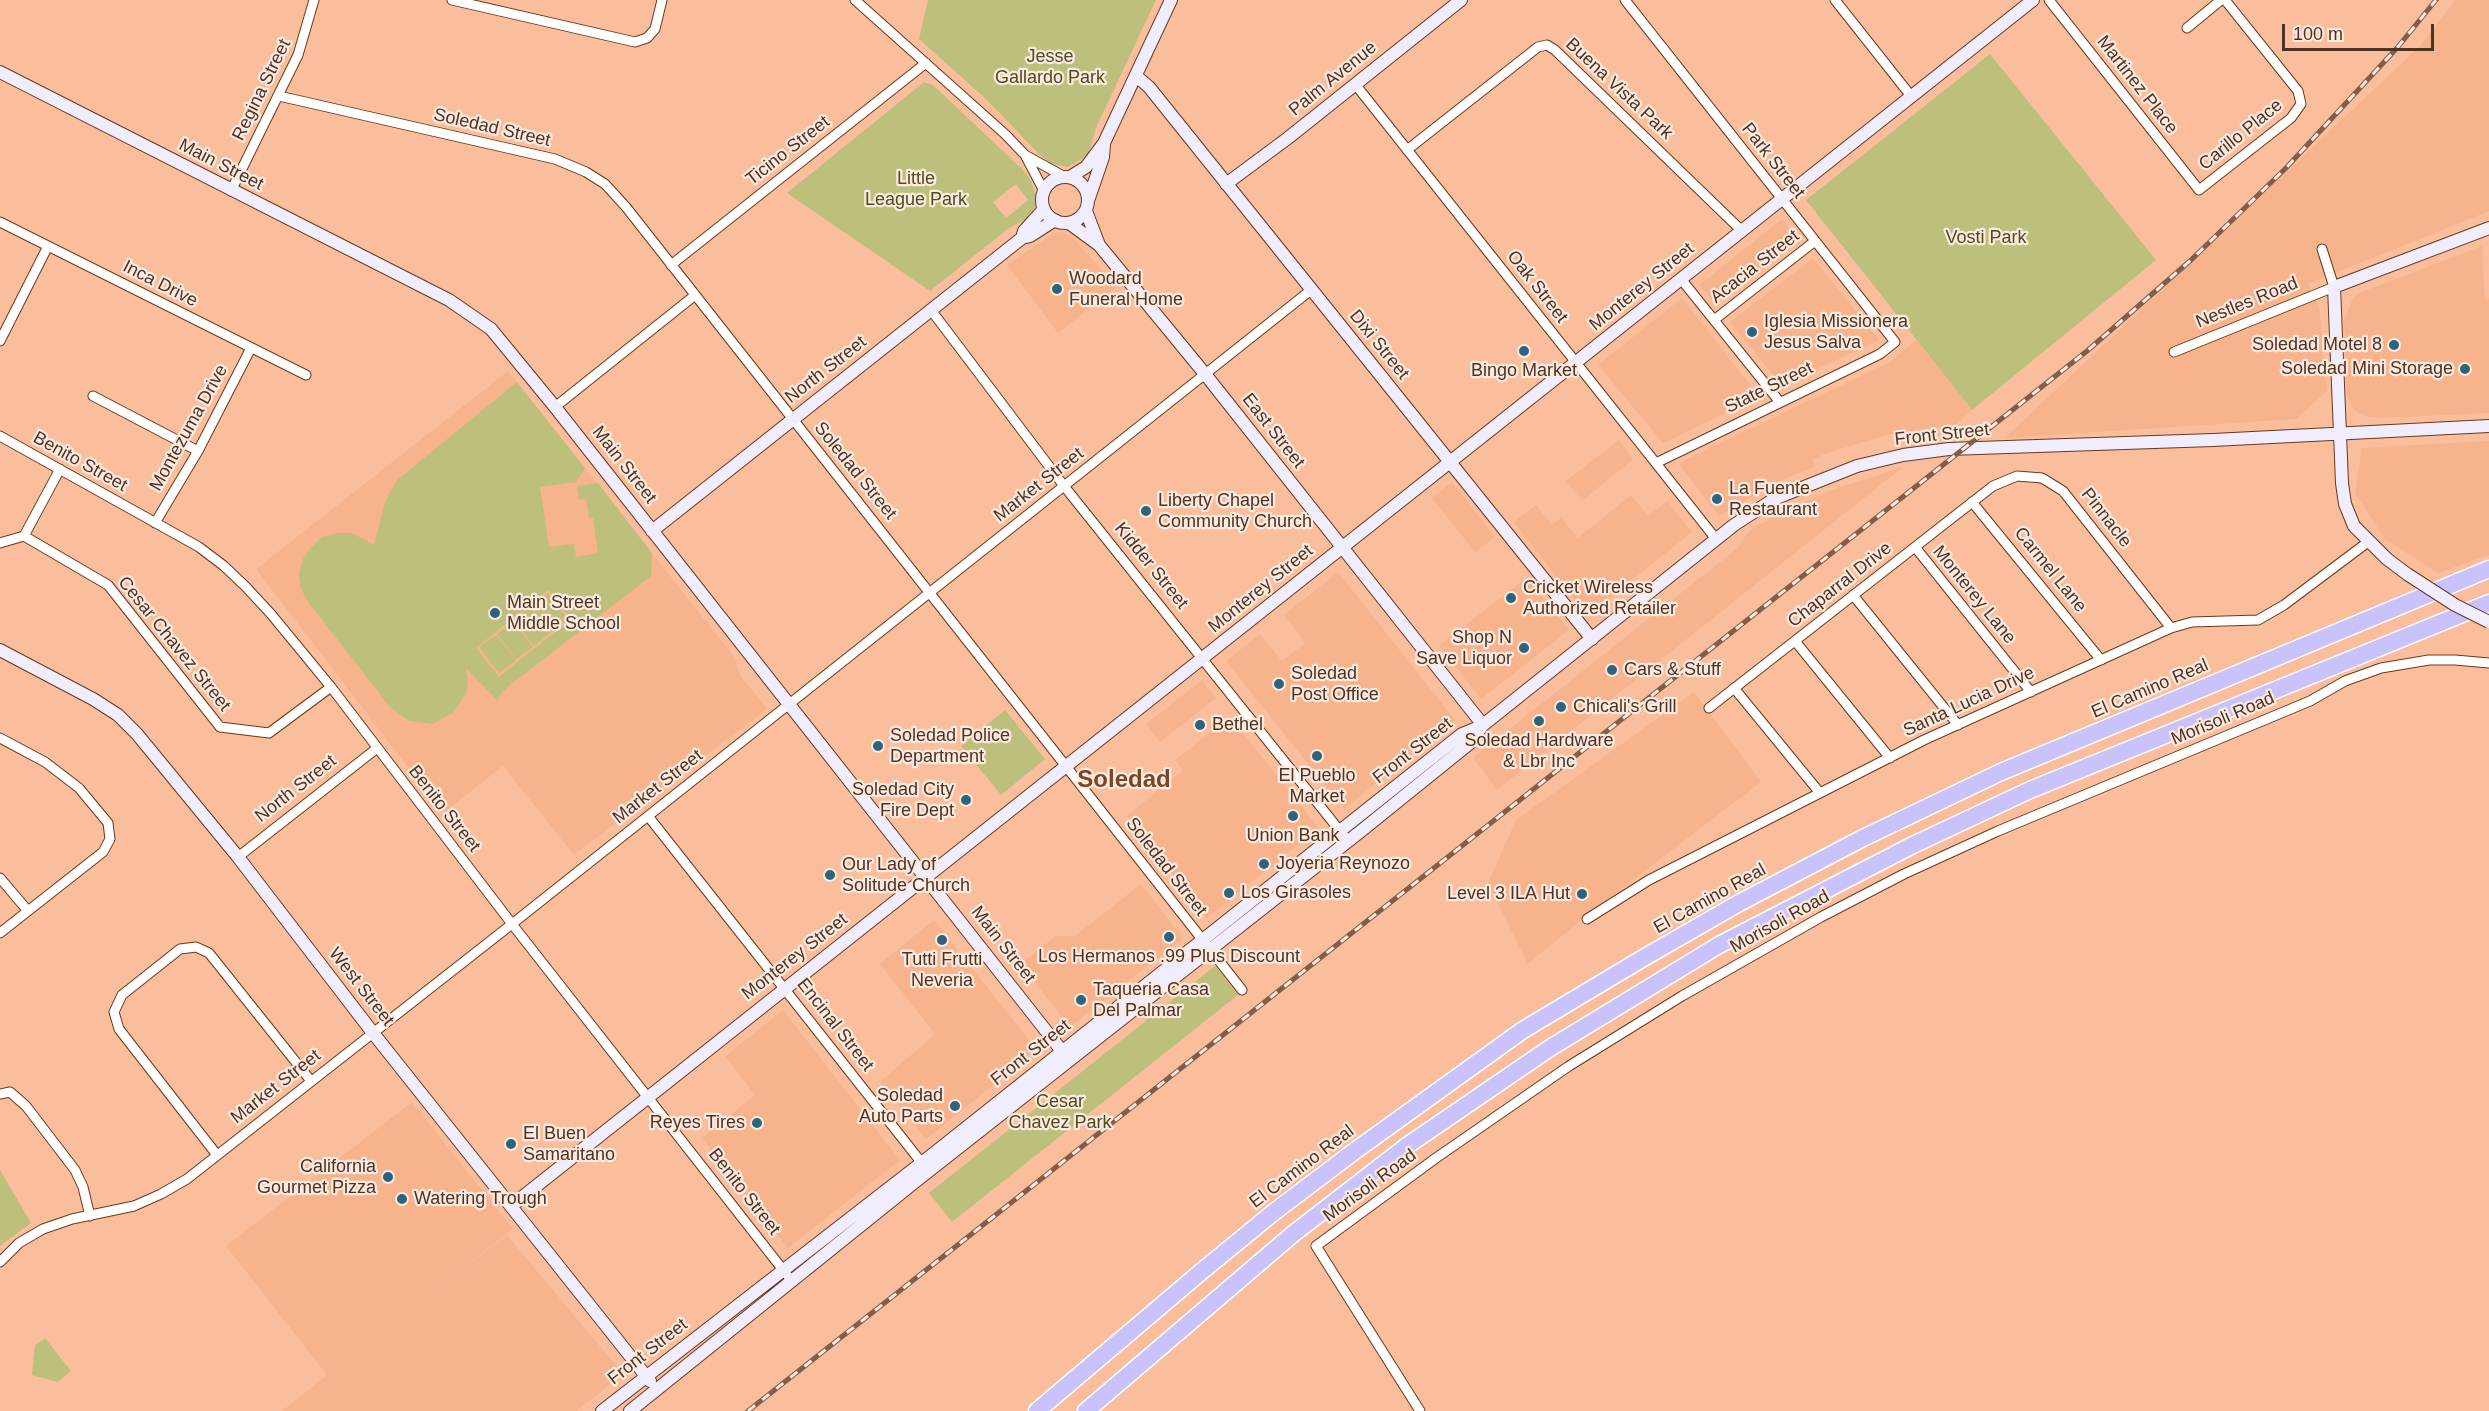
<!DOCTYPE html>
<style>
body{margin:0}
#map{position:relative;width:2489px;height:1411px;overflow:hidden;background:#fbbe9c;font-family:Arial,sans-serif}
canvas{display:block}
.scale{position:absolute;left:2282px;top:24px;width:152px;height:27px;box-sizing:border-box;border:3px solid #4c3326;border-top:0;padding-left:8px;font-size:18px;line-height:21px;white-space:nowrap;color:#4c3326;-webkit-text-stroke:4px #fdeadf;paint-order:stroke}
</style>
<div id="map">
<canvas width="2489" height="1411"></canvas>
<div class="scale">100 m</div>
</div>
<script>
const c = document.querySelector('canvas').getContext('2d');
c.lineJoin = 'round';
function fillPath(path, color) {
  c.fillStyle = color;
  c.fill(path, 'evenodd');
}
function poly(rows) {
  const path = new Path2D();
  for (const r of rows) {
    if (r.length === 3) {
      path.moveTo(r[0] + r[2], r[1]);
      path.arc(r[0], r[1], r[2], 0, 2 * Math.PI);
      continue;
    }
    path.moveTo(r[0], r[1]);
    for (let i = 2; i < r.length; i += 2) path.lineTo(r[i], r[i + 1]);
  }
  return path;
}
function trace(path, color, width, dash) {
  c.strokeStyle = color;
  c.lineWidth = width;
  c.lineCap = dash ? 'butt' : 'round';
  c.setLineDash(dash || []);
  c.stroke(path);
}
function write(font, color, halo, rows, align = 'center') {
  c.font = font + ' Arial,sans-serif';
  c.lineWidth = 4.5;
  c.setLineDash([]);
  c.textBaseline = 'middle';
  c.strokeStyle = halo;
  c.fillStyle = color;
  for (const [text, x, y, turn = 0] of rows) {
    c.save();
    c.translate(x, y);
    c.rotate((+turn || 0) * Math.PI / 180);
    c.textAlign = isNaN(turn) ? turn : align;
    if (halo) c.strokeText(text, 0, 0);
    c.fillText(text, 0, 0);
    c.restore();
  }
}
fillPath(poly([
 [2455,0,2489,0,2489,211,2308,284,2319,307,2327,391,2296,419,2005,438,2421,45],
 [1782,219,1797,238,1715,303,1699,285],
 [1063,232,1073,238,1117,287,1058,333,1007,265,1054,233],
 [2482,246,2485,300,2489,298,2489,413,2381,418,2365,416,2354,410,2347,394,2344,320,2353,298,2359,293],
 [1813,258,1879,340,1782,386,1730,322],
 [1682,298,1760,397,1663,443,1598,365],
 [1916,340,1972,410,1956,425,1890,434,1830,452,1813,459,1815,466,1774,484,1719,516,1681,467,1680,464,1683,461,1890,362],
 [508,371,735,658,740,675,767,709,574,855,503,766,443,813,256,569],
 [1619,440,1633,459,1582,501,1566,481],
 [2489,441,2489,555,2438,573,2385,539,2355,493,2362,448],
 [1903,467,1497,790,1473,758,1739,547,1744,537,1756,526,1831,490],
 [1452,482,1495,537,1475,552,1432,498],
 [1631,495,1648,516,1667,501,1692,532,1587,616,1514,522,1536,505,1552,525,1561,518,1578,538],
 [1338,572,1455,720,1344,809,1226,661,1260,634,1282,661,1305,643,1284,615],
 [1527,577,1569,630,1481,699,1439,646],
 [1202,680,1216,698,1160,742,1146,724],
 [1694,692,1761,782,1587,915,1528,964,1488,883,1516,820],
 [1230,717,1319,828,1207,918,1127,816,1183,770,1175,760],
 [1141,884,1183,938,1070,1027,1020,964,1056,936,1075,936],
 [934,920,1037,1050,926,1139,880,1082,935,1034,880,964],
 [783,1010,900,1160,788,1248,702,1138,755,1095,725,1056],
 [412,1102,513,1229,420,1302,507,1235,623,1374,577,1411,282,1411,327,1375,226,1246]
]), '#f6b38c');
fillPath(poly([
 [928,0,1156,0,1096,128,1089,152,1083,158,1068,167,1051,164,1040,155,988,101,919,39],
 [1990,54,2156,260,1972,410,1806,200],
 [924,82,933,85,1021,168,1031,180,1036,198,1035,207,1026,219,1009,228,930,291,787,193],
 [1016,184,1028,200,1006,218,993,202],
 [517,382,585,468,576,482,540,487,549,547,574,544,576,557,598,553,593,518,589,518,586,499,579,500,577,486,598,483,652,553,651,576,510,685,501,693,498,701,466,668,468,682,466,694,453,713,432,724,409,721,390,707,309,603,301,589,299,574,303,559,311,547,323,537,337,533,352,533,374,545,385,502,396,481],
 [548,590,571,619,499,677,476,648],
 [548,593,567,619,551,632,531,606],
 [530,607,550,633,534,646,514,620],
 [513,621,533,647,516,659,497,634],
 [496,635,516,660,499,673,479,647],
 [1005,710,1045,759,1001,795,961,746],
 [1215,966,1238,995,952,1222,929,1193],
 [0,1170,31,1223,0,1246],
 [45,1338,71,1371,58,1382,32,1375,35,1345]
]), '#bdc07d');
const street = poly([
 [452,0,635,42,647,38,655,29,662,0],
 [855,0,1006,135,1025,155,1063,176],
 [1625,0,1895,342,1880,354,1656,463],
 [1835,0,1911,96],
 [2049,0,2199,190,2291,118,2301,104,2298,91,2225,0],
 [2187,28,2221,0],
 [1355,84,1716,539],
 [279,96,555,159,586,172,605,184,626,207,1242,990],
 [1407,150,1538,47,1547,45,1555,50,1742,231],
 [1025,155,1044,191],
 [231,191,298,55,314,0],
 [0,222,306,375],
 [671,265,926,63],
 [1681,279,1779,401],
 [931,310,1064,486,1348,841],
 [1714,320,1815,241],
 [0,341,48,246],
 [2174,352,2334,287,2322,249],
 [93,396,198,451],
 [555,407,694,296],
 [0,436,199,547,224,566,246,587,271,614,331,687,512,924,787,1275],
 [1972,502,2101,660],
 [155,523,198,451,251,348],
 [24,536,108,585,220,727,269,733,331,687],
 [0,543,24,536,60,469],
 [1915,547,2031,692],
 [1853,595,1958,725],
 [1795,641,1890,758],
 [1734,688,1820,793],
 [1709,708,1993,486,2017,476,2042,478,2063,491,2171,628],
 [0,738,45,762,79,788,108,823,110,839,103,852,0,933],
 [648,816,925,1167],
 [238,857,376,749],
 [0,878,28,911],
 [1587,919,1649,880,1924,740,2171,628,2192,622,2258,620,2284,605,2368,542],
 [0,1094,10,1092,26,1106,75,1170,83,1187,90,1216],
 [217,1155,119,1029,114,1012,122,995,180,949,196,947,209,953,311,1081],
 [0,1262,19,1243,43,1229,72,1219,134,1206,161,1194,187,1179,512,924,1311,290],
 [1420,1411,1316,1246,1436,1158,1569,1066,1682,996,1821,917,1904,874,1998,831,2310,701,2345,681,2381,668,2429,660,2455,660,2489,663]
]);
const secondary = poly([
 [0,72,449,300,491,329,555,407,1069,1060],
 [1136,76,1149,87,1592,639],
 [1065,200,23],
 [1070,177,1086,167,1104,143,1171,0],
 [1226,184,1288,138,1461,0],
 [1089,198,1103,157,1104,144],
 [1086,211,1099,245],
 [1069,223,1099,245,1205,374,1483,725],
 [1022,238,1024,231,1044,209],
 [652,531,1022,238,1030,236,1055,220],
 [2407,574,2387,559,2354,526,2345,504,2342,483,2334,287,2489,228],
 [0,650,93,699,118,715,137,734,238,857,373,1033,650,1381],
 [511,1206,2033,0],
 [602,1411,933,1154,1462,734,1482,726],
 [630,1411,916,1181,1361,831,1470,743,1483,725,1734,525,1774,499,1857,466,1903,455,1949,449,2213,440,2489,426]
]);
const highway = poly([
 [1037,1411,1202,1271,1274,1212,1356,1150,1523,1030,1645,957,1739,903,1863,838,2001,772,2489,569],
 [1086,1411,1293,1234,1408,1145,1550,1048,1719,945,1913,845,2030,790,2489,603]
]);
trace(street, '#6b3818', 11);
trace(secondary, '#6b3818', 14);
trace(highway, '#fff', 19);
trace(street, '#fff', 9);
trace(secondary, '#efedfe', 12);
trace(highway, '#cac3fb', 16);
const rail = poly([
 [748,1411,2087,351,2191,260,2286,168,2397,48,2436,0]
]);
trace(rail, '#815d4a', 5);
trace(rail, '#fdeadf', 3, [9]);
const secondaryBridge = poly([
 [2407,574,2455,605,2489,622]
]);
trace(secondaryBridge, '#6b3818', 14, []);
trace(secondaryBridge, '#efedfe', 12);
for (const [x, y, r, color] of [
 [1057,289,6,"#2c647e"],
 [1752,332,6,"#2c647e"],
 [2394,345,6,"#2c647e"],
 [1524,351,6,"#2c647e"],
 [2465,369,6,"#2c647e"],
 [1717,499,6,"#2c647e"],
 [1146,511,6,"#2c647e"],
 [1511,598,6,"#2c647e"],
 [495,613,6,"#2c647e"],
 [1524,648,6,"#2c647e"],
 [1612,670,6,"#2c647e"],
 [1279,684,6,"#2c647e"],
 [1561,707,6,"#2c647e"],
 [1539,721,6,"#2c647e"],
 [1200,725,6,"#2c647e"],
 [878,746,6,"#2c647e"],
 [1317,756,6,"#2c647e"],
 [966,800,6,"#2c647e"],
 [1293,816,6,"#2c647e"],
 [1264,864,6,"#2c647e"],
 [830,875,6,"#2c647e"],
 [1229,893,6,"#2c647e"],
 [1582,894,6,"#2c647e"],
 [1169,937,6,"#2c647e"],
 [942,940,6,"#2c647e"],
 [1081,1000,6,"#2c647e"],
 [955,1106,6,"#2c647e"],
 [757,1123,6,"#2c647e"],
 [511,1144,6,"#2c647e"],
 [388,1177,6,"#2c647e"],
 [402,1199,6,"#2c647e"]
]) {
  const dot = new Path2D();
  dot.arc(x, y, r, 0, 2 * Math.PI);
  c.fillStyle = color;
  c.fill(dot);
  trace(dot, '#fdeadf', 2);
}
write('18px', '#4b4d1f', '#fdeadf', [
 ["Jesse",1050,57],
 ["Gallardo Park",1050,78],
 ["Little",916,179],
 ["League Park",916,200],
 ["Vosti Park",1986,238],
 ["Cesar",1060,1102],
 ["Chavez Park",1060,1123]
]);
write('18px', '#4c3326', '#fdeadf', [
 ["Palm Avenue",1333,79,-39],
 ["Martinez Place",2137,85,52],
 ["Buena Vista Park",1619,89,43],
 ["Regina Street",262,90,-64],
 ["Soledad Street",492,128,13],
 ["Carillo Place",2241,135,-39],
 ["Ticino Street",788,151,-38],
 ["Park Street",1773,161,52],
 ["Main Street",221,165,27],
 ["Acacia Street",1755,267,-38],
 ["Inca Drive",160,284,27],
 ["Oak Street",1537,287,52],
 ["Monterey Street",1642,287,-39],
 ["Nestles Road",2247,303,-22],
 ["Dixi Street",1379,345,51],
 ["North Street",826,370,-38],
 ["State Street",1769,388,-26],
 ["Montezuma Drive",189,428,-61],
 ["East Street",1273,431,52],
 ["Front Street",1942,435,-6],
 ["Benito Street",80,462,29],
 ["Main Street",624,465,52],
 ["Soledad Street",855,471,51],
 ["Market Street",1039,485,-38],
 ["Pinnacle",2106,518,52],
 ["Kidder Street",1151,566,51],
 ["Carmel Lane",2050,570,51],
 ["Chaparral Drive",1840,585,-38],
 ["Monterey Street",1261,589,-39],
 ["Monterey Lane",1974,595,51],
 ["Cesar Chavez Street",174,644,51],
 ["El Camino Real",2150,689,-23],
 ["Santa Lucia Drive",1969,702,-25],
 ["Morisoli Road",2223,719,-23],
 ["Front Street",1413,751,-38],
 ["Market Street",658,787,-38],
 ["North Street",296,789,-38],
 ["Benito Street",444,809,52],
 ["Soledad Street",1166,867,52],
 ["El Camino Real",1710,899,-29],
 ["Morisoli Road",1780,922,-29],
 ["Main Street",1003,945,52],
 ["Monterey Street",795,957,-38],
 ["West Street",361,987,52],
 ["Encinal Street",835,1025,52],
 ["Front Street",1031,1053,-38],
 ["Market Street",276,1087,-38],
 ["El Camino Real",1302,1167,-37],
 ["Morisoli Road",1370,1186,-36],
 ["Benito Street",744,1192,52],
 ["Front Street",648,1352,-38]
]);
write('18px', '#4c3326', '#fdeadf', [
 ["Woodard",1069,279],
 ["Funeral Home",1069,300],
 ["Iglesia Missionera",1764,322],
 ["Jesus Salva",1764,343],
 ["Soledad Motel 8",2382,345,"right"],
 ["Soledad Mini Storage",2453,369,"right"],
 ["Bingo Market",1524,371,"center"],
 ["La Fuente",1729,489],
 ["Restaurant",1729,510],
 ["Liberty Chapel",1158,501],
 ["Community Church",1158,522],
 ["Cricket Wireless",1523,588],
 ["Authorized Retailer",1523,609],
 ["Main Street",507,603],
 ["Middle School",507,624],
 ["Shop N",1512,638,"right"],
 ["Save Liquor",1512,659,"right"],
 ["Cars & Stuff",1624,670],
 ["Soledad",1291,674],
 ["Post Office",1291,695],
 ["Chicali's Grill",1573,707],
 ["Bethel",1212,725],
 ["Soledad Police",890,736],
 ["Department",890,757],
 ["Soledad Hardware",1539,741,"center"],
 ["& Lbr Inc",1539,762,"center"],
 ["El Pueblo",1317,776,"center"],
 ["Market",1317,797,"center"],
 ["Soledad City",954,790,"right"],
 ["Fire Dept",954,811,"right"],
 ["Union Bank",1293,836,"center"],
 ["Joyeria Reynozo",1276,864],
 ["Our Lady of",842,865],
 ["Solitude Church",842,886],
 ["Los Girasoles",1241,893],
 ["Level 3 ILA Hut",1570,894,"right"],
 ["Los Hermanos .99 Plus Discount",1169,957,"center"],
 ["Tutti Frutti",942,960,"center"],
 ["Neveria",942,981,"center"],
 ["Taqueria Casa",1093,990],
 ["Del Palmar",1093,1011],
 ["Soledad",943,1096,"right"],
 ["Auto Parts",943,1117,"right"],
 ["Reyes Tires",745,1123,"right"],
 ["El Buen",523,1134],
 ["Samaritano",523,1155],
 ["California",376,1167,"right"],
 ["Gourmet Pizza",376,1188,"right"],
 ["Watering Trough",414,1199]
], 'left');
write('bold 24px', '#794626', '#fdeadf', [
 ["Soledad",1124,780]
]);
</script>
